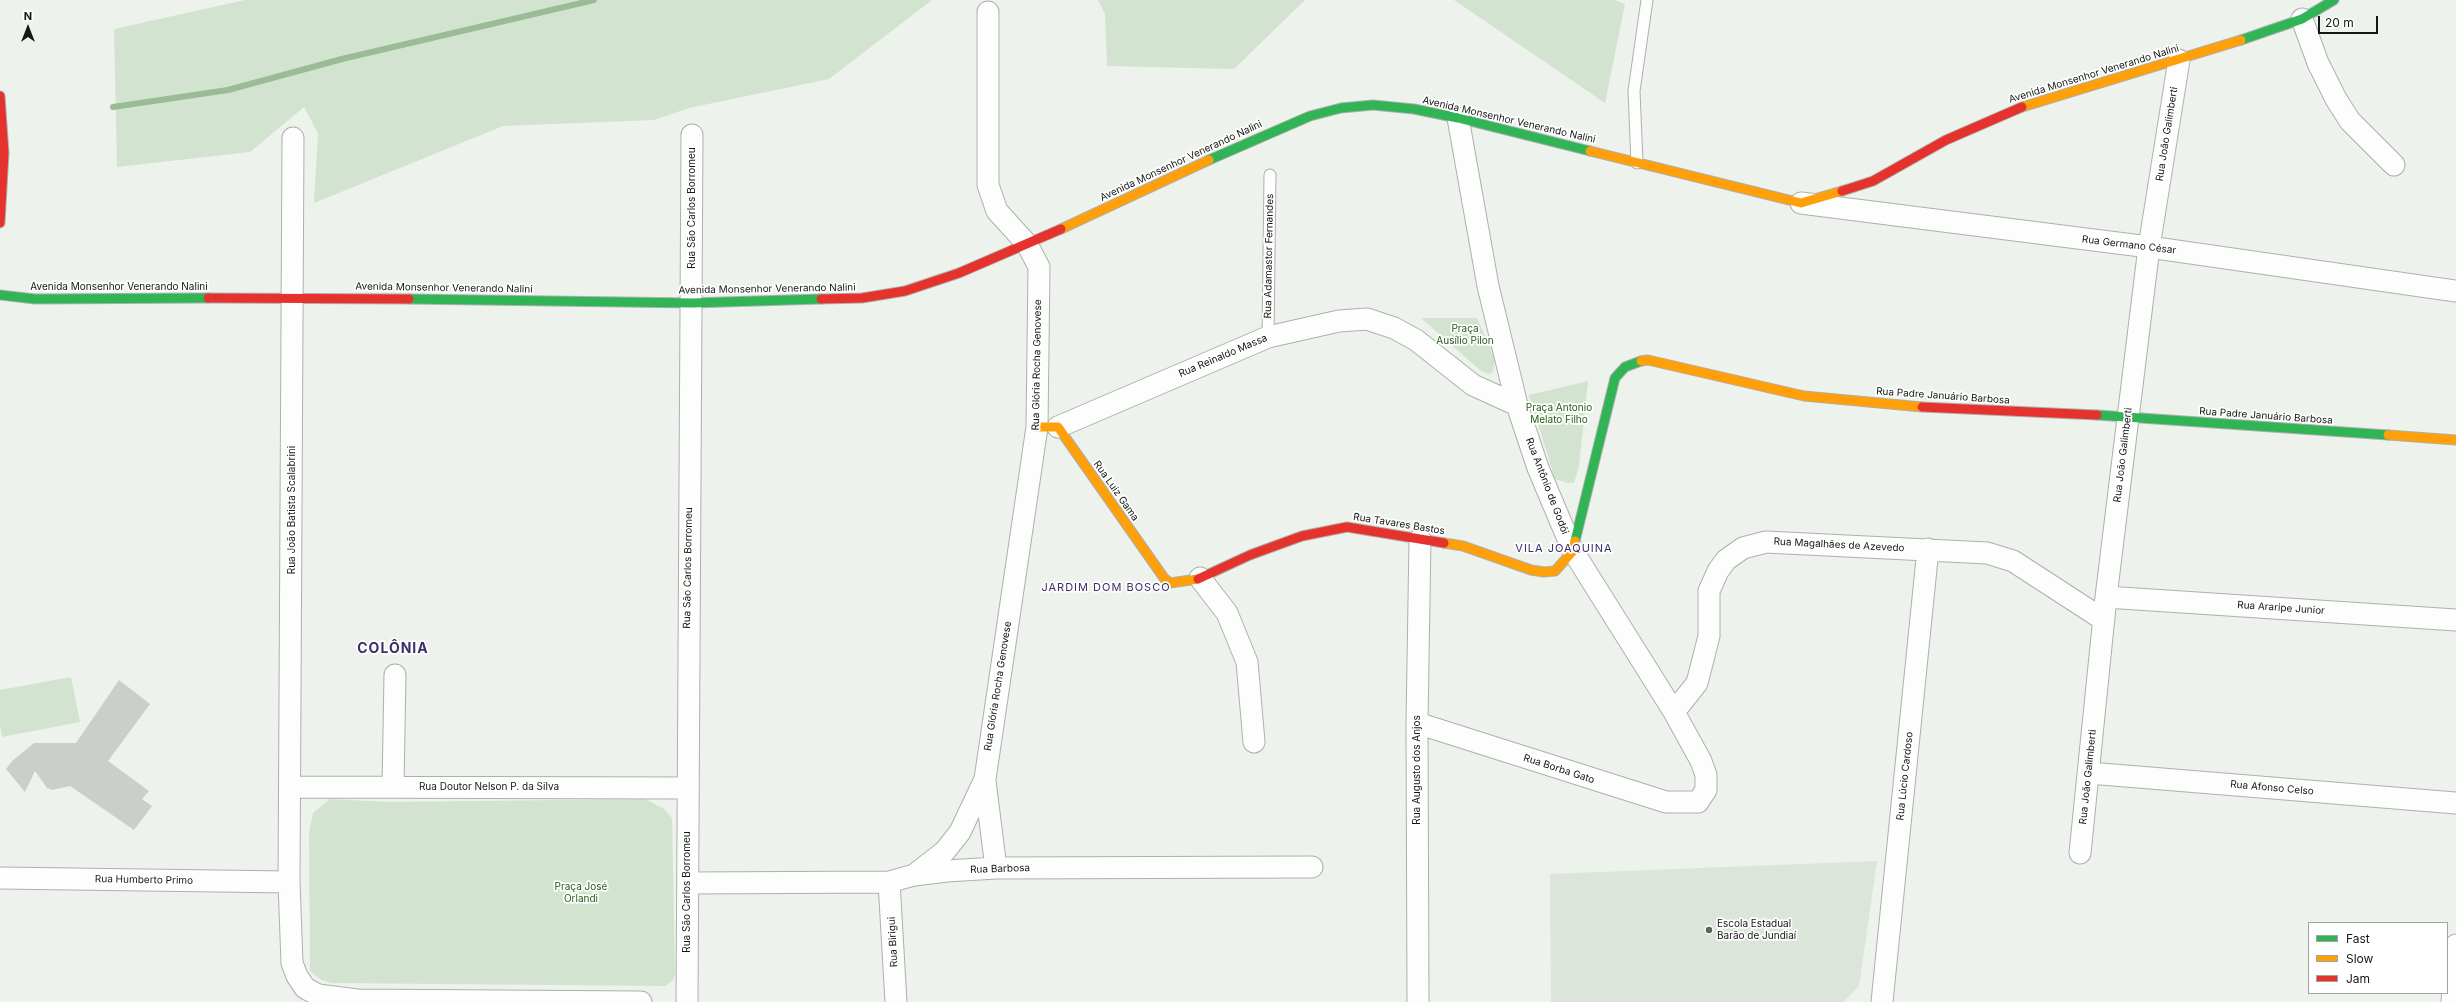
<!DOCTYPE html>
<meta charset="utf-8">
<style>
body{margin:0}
#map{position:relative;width:2456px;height:1002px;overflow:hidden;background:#edf2ec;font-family:Inter,sans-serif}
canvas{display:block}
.legend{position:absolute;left:2308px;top:922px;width:140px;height:72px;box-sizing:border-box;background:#fff;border:1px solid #a1a2a1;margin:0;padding:5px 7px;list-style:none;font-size:12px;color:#141713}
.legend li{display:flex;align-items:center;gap:8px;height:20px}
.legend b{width:20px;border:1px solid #a1a2a1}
.north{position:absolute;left:8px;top:8px;width:40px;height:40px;-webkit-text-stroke:3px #fff;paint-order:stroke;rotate:0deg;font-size:11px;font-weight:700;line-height:16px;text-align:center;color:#141713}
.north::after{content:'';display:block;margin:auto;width:14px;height:18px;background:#141713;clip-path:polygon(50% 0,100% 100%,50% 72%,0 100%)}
.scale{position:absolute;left:2318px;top:16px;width:60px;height:18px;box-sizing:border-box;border:2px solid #141713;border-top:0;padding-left:5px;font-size:12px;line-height:14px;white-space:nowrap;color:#141713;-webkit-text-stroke:3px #fff;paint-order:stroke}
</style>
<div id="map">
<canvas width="2456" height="1002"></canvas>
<ul class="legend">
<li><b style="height:5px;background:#30b455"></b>Fast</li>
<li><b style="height:5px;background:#ff9f0a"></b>Slow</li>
<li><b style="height:5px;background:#e5322d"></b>Jam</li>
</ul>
<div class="north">N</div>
<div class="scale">20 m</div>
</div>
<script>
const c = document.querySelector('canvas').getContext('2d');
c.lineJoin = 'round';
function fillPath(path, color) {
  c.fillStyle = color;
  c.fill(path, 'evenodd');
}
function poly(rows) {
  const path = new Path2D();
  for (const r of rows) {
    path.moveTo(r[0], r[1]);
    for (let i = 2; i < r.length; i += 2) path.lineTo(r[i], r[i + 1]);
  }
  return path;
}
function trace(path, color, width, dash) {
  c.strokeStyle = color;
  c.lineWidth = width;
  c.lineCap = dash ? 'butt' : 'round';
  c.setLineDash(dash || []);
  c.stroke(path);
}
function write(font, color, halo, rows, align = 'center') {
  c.font = font + ' Inter,sans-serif';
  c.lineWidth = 3.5;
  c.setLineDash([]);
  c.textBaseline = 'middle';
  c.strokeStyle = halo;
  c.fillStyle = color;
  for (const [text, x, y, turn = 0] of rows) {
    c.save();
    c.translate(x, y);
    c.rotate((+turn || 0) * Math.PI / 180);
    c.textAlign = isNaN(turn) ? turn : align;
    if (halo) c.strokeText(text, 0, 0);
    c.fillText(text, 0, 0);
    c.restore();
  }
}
fillPath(poly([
 [1877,861,1859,986,1843,1002,1551,1002,1550,874]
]), '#dce5da');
fillPath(poly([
 [245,0,932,0,829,79,689,108,654,120,503,126,314,203,318,133,304,107,250,152,117,167,114,29],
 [1098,0,1305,0,1234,69,1107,66,1105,14],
 [1454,0,1615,0,1625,4,1605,103],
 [1421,318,1477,318,1495,359,1493,372,1489,374,1481,371],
 [1588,381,1579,466,1574,483,1568,483,1555,479,1529,395],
 [71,677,80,722,2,737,0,724,0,690],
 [330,799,388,802,645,799,664,809,672,818,675,975,672,981,665,986,331,983,320,979,310,971,309,833,313,813]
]), '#d2e4cf');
trace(poly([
 [113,107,228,90,342,59,594,0]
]), '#9abb95', 6);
fillPath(poly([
 [119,680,150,704,108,761,149,791,142,799,152,806,134,830,70,786,52,790,47,788,35,771,25,792,6,769,12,761,34,743,76,743]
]), '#cbcfca');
const lane = poly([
 [1637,163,1634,91,1647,0],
 [1268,337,1270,175]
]);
const street = poly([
 [2302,19,2318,63,2336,99,2350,121,2394,165],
 [293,138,289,882,292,963,297,976,305,988,318,995,357,1000,641,1002],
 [1801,203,2149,247,2456,291],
 [1058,427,1268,337,1339,321,1367,319,1394,328,1416,340,1473,385,1517,405],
 [1200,578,1227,613,1247,662,1254,742],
 [2106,597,2456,620],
 [1674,712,1697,683,1709,636,1709,591,1718,571,1726,560,1743,548,1766,542,1987,553,2013,561,2104,620],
 [1417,723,1666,802,1698,802,1706,790,1706,775,1701,761,1674,712,1573,551,1538,468,1517,405,1488,286,1458,118],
 [2089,773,2456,803],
 [985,781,996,868],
 [291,787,687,788],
 [393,787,395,675],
 [2080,853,2106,597,2149,247,2179,60],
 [914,875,945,851,960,832,985,779,1037,427,1039,267,1027,244,997,211,988,185,988,12],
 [0,878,289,882],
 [889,882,896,1002],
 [688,883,889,882,914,875,947,871,996,868,1312,867],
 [687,1002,692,135],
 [1418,1002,1417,723,1420,539],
 [1882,1002,1928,549],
 [2452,1002,2456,945]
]);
const fast = poly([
 [2241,40,2302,19,2334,0],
 [1209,160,1310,116,1341,108,1373,105,1414,109,1458,118,1590,151],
 [0,295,35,299,208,298],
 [409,299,692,303,821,299],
 [2097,415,2388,435],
 [1575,541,1615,378,1625,367,1641,361]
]);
const slow = poly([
 [2022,107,2241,40],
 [1590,151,1801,203,1842,191],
 [1061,229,1209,160],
 [1641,361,1648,360,1804,396,1922,407],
 [1037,427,1058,427,1164,578,1170,583,1198,579],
 [2388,435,2456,440],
 [1444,543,1463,546,1531,570,1544,572,1555,571,1573,551,1575,541]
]);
const jam = poly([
 [0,96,4,153,0,223],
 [1842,191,1873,181,1946,140,2022,107],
 [208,298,409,299],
 [821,299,862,298,905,291,959,273,1061,229],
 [1922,407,2097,415],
 [1198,579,1250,555,1302,536,1347,527,1444,543]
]);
trace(lane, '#adb1ac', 13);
trace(street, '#adb1ac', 23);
trace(fast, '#adb1ac', 11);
trace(slow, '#adb1ac', 11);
trace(jam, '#adb1ac', 11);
trace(lane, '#fcfdfc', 11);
trace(street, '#fcfdfc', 21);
trace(fast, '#30b455', 9);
trace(slow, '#ff9f0a', 9);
trace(jam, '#e5322d', 9);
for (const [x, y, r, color] of [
 [1709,930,4,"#60645f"]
]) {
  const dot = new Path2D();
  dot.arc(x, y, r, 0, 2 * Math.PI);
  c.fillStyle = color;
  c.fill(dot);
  trace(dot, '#fff', 1.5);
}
write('10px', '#141713', '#fff', [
 ["Avenida Monsenhor Venerando Nalini",2094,74,-17],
 ["Avenida Monsenhor Venerando Nalini",1509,120,13],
 ["Rua João Galimberti",2167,134,-81],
 ["Avenida Monsenhor Venerando Nalini",1181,161,-25],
 ["Rua São Carlos Borromeu",692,208,-90],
 ["Rua Germano César",2129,245,7],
 ["Rua Adamastor Fernandes",1269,256,-89],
 ["Avenida Monsenhor Venerando Nalini",119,287],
 ["Avenida Monsenhor Venerando Nalini",444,288,1],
 ["Avenida Monsenhor Venerando Nalini",767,289,-1],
 ["Rua Reinaldo Massa",1223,356,-23],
 ["Rua Glória Rocha Genovese",1037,365,-89],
 ["Rua Padre Januário Barbosa",1943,396,4],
 ["Rua Padre Januário Barbosa",2266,416,4],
 ["Rua João Galimberti",2123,455,-83],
 ["Rua Antônio de Godói",1547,486,69],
 ["Rua Luiz Gama",1116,491,55],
 ["Rua João Batista Scalabrini",292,510,-90],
 ["Rua Tavares Bastos",1399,524,9],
 ["Rua Magalhães de Azevedo",1839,545,3],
 ["Rua São Carlos Borromeu",688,568,-89],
 ["Rua Araripe Junior",2281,608,4],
 ["Rua Glória Rocha Genovese",998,686,-81],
 ["Rua Borba Gato",1559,769,18],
 ["Rua Augusto dos Anjos",1417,770,-90],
 ["Rua Lúcio Cardoso",1905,776,-84],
 ["Rua João Galimberti",2088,777,-84],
 ["Rua Doutor Nelson P. da Silva",489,787],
 ["Rua Afonso Celso",2272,788,5],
 ["Rua Barbosa",1000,869,-2],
 ["Rua Humberto Primo",144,880,1],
 ["Rua São Carlos Borromeu",687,892,-90],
 ["Rua Birigui",893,942,-93]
]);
write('10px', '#225c17', '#fff', [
 ["Praça",1465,329],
 ["Ausílio Pilon",1465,341],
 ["Praça Antonio",1559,408],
 ["Melato Filho",1559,420],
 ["Praça José",581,887],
 ["Orlandi",581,899]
]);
write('10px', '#141713', '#fff', [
 ["Escola Estadual",1717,924],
 ["Barão de Jundiaí",1717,936]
], 'left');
c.letterSpacing = '1px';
write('11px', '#3b2e69', '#fff', [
 ["VILA JOAQUINA",1564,549],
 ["JARDIM DOM BOSCO",1106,588]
]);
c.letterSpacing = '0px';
c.letterSpacing = '1px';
write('bold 14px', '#3b2e69', '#fff', [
 ["COLÔNIA",393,649]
]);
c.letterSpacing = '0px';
</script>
